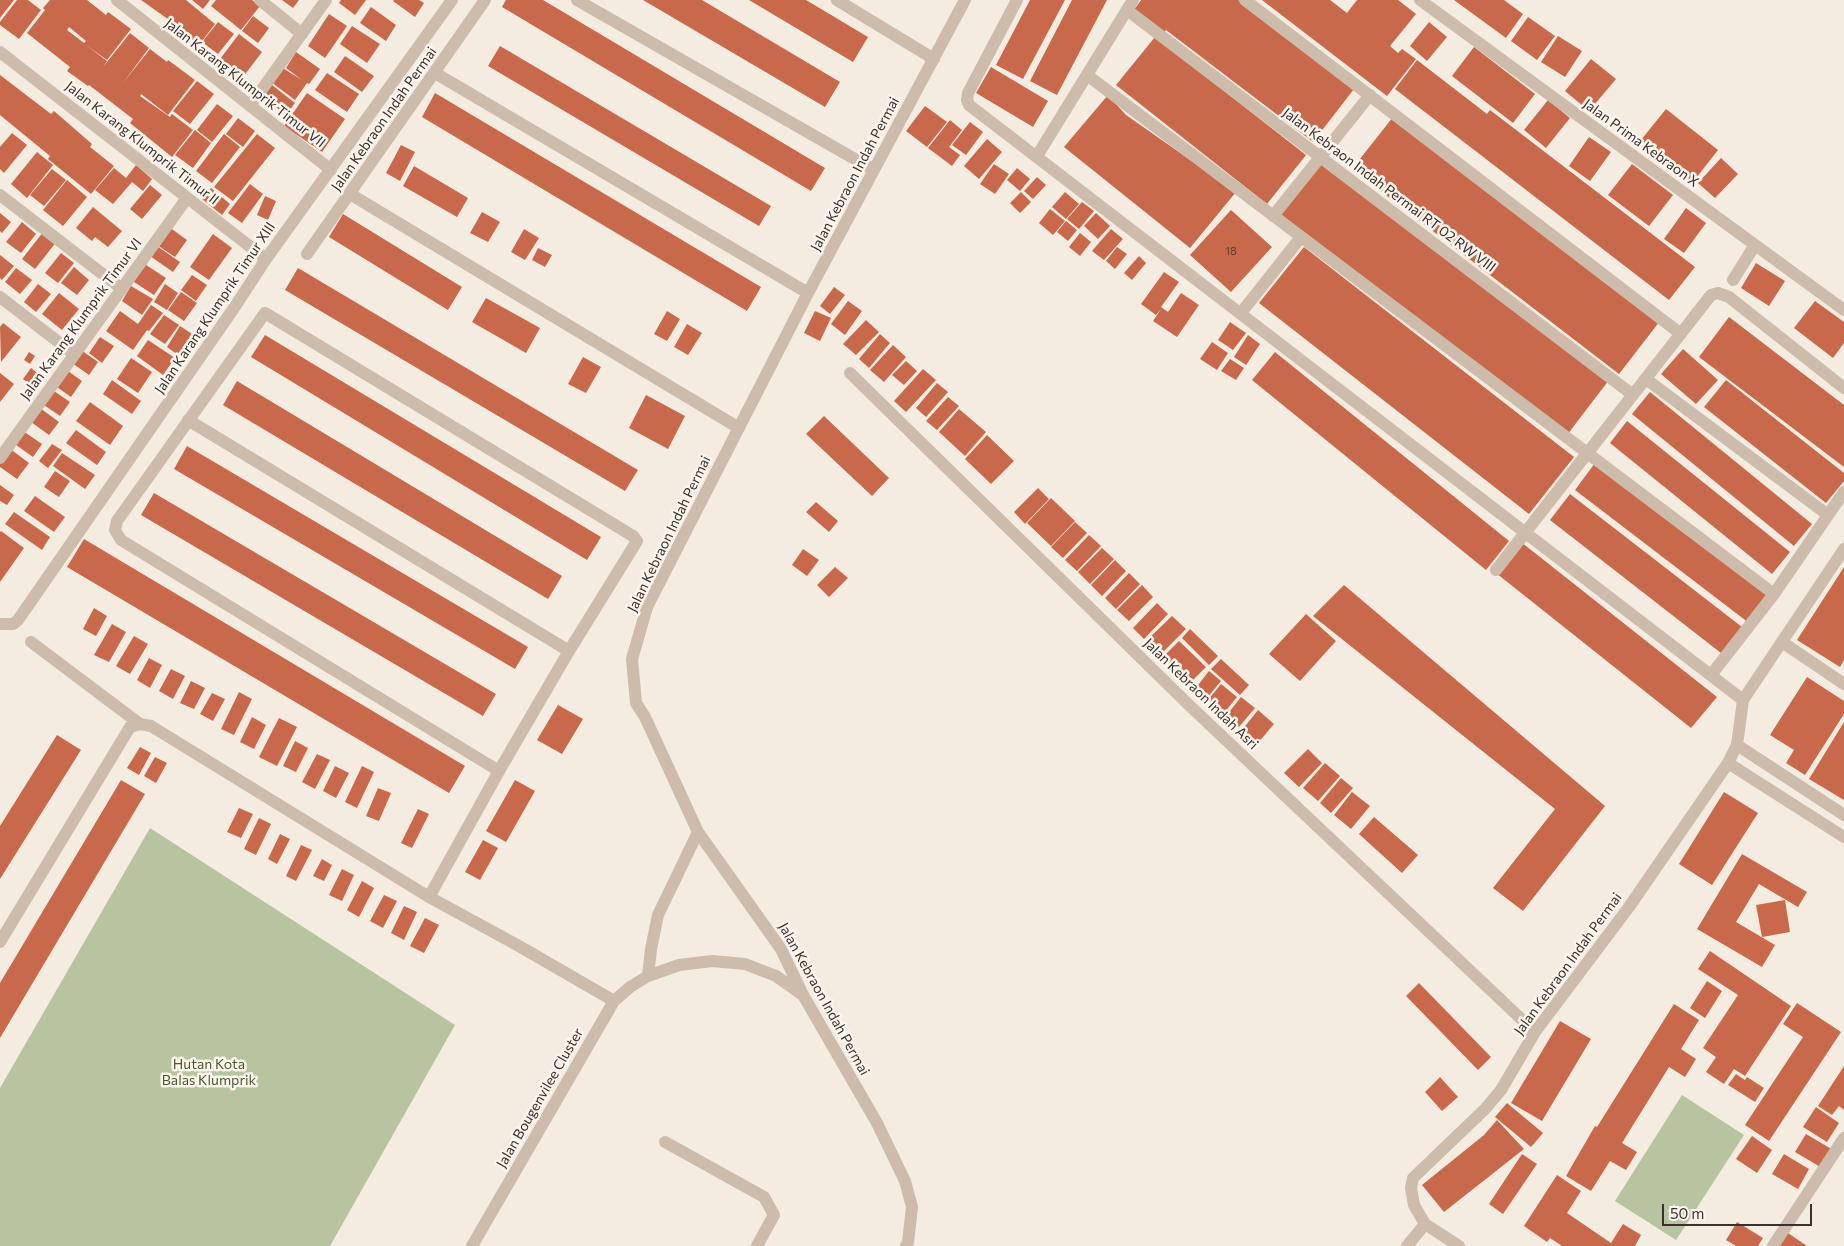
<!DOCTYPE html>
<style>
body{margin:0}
#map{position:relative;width:1844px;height:1246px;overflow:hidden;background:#f4ebe1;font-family:Commissioner,sans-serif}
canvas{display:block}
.scale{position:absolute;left:1662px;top:1204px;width:150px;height:22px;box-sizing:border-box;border:2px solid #3b302b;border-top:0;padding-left:6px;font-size:15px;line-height:18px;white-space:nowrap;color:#3b302b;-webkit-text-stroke:4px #fbf5ee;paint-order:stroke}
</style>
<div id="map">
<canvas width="1844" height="1246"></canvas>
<div class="scale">50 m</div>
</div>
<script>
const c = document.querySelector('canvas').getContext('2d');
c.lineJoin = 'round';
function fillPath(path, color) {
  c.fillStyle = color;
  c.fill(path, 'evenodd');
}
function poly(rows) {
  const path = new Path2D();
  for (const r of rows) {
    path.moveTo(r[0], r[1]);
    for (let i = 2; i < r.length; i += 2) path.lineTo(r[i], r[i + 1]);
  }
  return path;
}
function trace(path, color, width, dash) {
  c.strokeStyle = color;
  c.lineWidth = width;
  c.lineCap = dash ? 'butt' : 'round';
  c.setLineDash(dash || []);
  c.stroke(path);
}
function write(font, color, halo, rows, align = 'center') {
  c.font = font + ' Commissioner,sans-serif';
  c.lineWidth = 5;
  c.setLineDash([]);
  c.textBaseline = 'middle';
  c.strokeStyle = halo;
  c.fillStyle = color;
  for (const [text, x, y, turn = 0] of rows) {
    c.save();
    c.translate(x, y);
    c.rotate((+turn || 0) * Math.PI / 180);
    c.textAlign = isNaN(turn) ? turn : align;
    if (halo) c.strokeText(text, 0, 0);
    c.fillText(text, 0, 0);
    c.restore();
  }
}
fillPath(poly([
 [150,828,455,1025,330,1246,0,1246,0,1088],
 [1682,1095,1744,1135,1676,1240,1615,1201]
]), '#b8c4a0');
fillPath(poly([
 [0,0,14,0,0,18],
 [17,0,28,0,41,10,19,39,0,25,0,22],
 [50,0,87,0,106,15,108,12,131,29,107,60,86,45,107,61,103,67,130,33,149,48,123,83,150,49,167,62,168,60,195,80,168,115,141,94,140,96,170,117,172,114,193,130,172,157,130,123,133,119,89,85,88,86,67,71,70,67,27,33,45,10,43,8],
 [69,27,86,41,84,43,67,30],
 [141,0,186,0,215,24,199,45,177,29,179,27],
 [192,0,210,0,203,9],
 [216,0,252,0,260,6,241,30,211,6],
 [282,0,299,0,293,8],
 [341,0,366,0,355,15,339,3],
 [394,0,419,0,424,3,415,17,393,1],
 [506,0,543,0,825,168,811,191,502,7],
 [643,0,702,0,840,82,825,107],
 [749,0,806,0,868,37,853,62],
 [1030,0,1065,0,1023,79,996,65],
 [1072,0,1107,0,1057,95,1030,81],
 [1141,0,1238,0,1354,89,1313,142,1166,30,1162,35,1134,10],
 [1262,0,1330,0,1347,13,1357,0,1398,0,1416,14,1390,46,1398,53,1402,49,1416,59,1387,96],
 [1454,0,1504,0,1523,14,1506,38],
 [371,7,396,25,386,41,360,23],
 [329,14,347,26,325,58,308,46],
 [253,16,269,28,258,43,242,31],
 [1528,17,1555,36,1537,60,1511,41],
 [218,22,234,34,218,54,202,42],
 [1429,22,1447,37,1427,61,1410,46],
 [352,26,380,44,367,63,340,44],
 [239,34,262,52,243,77,220,59],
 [1558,36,1582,51,1565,77,1541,62],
 [1155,37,1306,155,1267,204,1116,85],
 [500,46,771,206,759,226,488,66],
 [1474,47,1535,94,1513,123,1452,76],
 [296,52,320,69,309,84,307,83,295,100,271,82,281,67,302,80,286,68],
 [345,56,374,76,362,92,334,72],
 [1591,59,1616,79,1589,111,1565,91],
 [1417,60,1487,114,1490,110,1695,267,1669,300,1395,89],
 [991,67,1048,101,1033,127,976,93],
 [327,73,359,94,347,112,315,90],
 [0,75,51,114,54,111,92,144,90,147,114,166,91,194,48,159,50,156,0,115],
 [197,81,214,94,190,124,173,111],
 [272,85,295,103,286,115,263,97],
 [307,93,345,119,322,152,284,126],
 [435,93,761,287,747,311,422,117],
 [1108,95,1126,115,1236,192,1190,248,1064,147],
 [1548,100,1570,118,1546,148,1524,130],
 [217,104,233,116,212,142,197,130],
 [925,106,947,122,927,147,906,131],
 [1666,109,1718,150,1693,182,1641,140],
 [1393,117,1660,321,1619,374,1352,169],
 [238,118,255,131,243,147,226,134],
 [950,120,962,130,949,147,960,155,952,166,928,148],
 [970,122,983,132,966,155,952,145],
 [195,130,211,143,193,168,175,155],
 [12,133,27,145,4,173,0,169,0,147],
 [224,134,240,147,212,183,196,171],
 [257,134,275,148,233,201,214,187],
 [1589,137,1611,152,1590,181,1569,166],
 [987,139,1002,152,979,179,964,166],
 [401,145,415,152,400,181,386,173],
 [37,152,53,165,27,198,11,184],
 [1721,158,1738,174,1715,198,1698,183],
 [1319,162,1609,380,1567,435,1276,215],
 [994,164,1009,174,995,194,980,184],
 [1632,164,1673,195,1649,226,1608,195],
 [136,165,152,179,143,191,132,182,113,204,95,190,114,168,126,178],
 [414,166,468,198,457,217,403,186],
 [1017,168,1030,179,1020,191,1007,180],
 [52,169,66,180,44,206,30,195],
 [1037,177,1046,185,1033,199,1024,191],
 [67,180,87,197,63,226,43,210],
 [250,184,263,194,242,223,228,213],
 [150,185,162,195,142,219,130,209],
 [211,188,230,204,222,215,202,199],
 [1021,192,1031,202,1020,213,1010,203],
 [1065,192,1079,204,1066,219,1052,207],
 [265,196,276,201,268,220,257,215],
 [1082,202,1094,211,1079,229,1067,219],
 [93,207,122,231,108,247,95,237,92,241,76,228],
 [1686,208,1706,223,1684,253,1664,239],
 [1050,209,1065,221,1053,235,1039,223],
 [1231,210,1272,247,1231,292,1190,255],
 [482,212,500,222,488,242,470,233],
 [0,213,11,222,2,233,0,231],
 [1096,213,1110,226,1098,239,1084,226],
 [343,214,462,287,448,310,329,237],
 [1066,221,1077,230,1068,241,1057,232],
 [22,222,36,234,21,253,6,242],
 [169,227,187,240,175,257,157,245],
 [524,229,539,238,525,260,511,252],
 [1111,229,1123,239,1104,260,1092,251],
 [44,231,57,241,35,269,22,259],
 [1080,233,1091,242,1080,256,1069,247],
 [213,234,232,248,209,280,190,267],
 [157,246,180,262,173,272,150,256],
 [1117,247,1127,254,1115,269,1106,261],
 [1304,247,1574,457,1529,514,1259,303],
 [538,248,552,255,545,267,532,260],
 [61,253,74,263,58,283,45,273],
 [0,255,14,266,2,280,0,278],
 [1139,256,1146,263,1132,280,1124,273],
 [143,263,166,278,154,295,131,280],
 [1756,263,1785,281,1769,306,1741,288],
 [74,267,89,280,77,295,61,283],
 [16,268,32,280,20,294,5,282],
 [298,268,638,470,625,491,285,290],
 [1164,272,1179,282,1161,307,1168,312,1181,293,1199,305,1177,337,1153,321,1161,309,1156,315,1141,304],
 [192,275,207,285,196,301,181,290],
 [38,284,51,294,36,312,24,302],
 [165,284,178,293,167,310,154,302],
 [131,286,153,299,142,315,122,301],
 [834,287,845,295,830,314,820,306],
 [181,292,197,303,184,321,168,310],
 [59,293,79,309,62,330,42,314],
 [486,298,540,328,526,353,472,322],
 [848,301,862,311,845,335,831,324],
 [1815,301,1844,322,1844,343,1833,358,1794,328],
 [151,305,163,313,149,331,147,330,133,350,106,331,120,311,138,324],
 [667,311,680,319,667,341,654,334],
 [815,311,831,318,820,341,804,333],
 [164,315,179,325,165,344,150,334],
 [1729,317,1844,405,1844,467,1699,357],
 [866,320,879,332,856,355,843,344],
 [1230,322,1246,333,1233,350,1218,340],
 [3,323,21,337,1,362,0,327],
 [687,324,702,333,688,355,674,347],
 [180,326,192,334,178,355,167,347],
 [880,334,890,343,869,368,859,359],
 [265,335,601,537,587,560,251,357],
 [1248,335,1260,344,1246,365,1234,357],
 [100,337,114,346,102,363,89,353],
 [148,340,175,358,163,375,137,356],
 [1212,342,1228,353,1217,370,1200,359],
 [893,345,906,357,884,382,870,370],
 [1683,349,1718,380,1696,404,1661,374],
 [81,350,98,362,89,375,72,363],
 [29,352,35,356,30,364,24,360],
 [1275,352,1509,541,1486,570,1252,380],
 [583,357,601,367,586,393,568,384],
 [131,358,152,372,138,393,117,379],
 [1230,359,1244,368,1236,380,1221,371],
 [906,361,917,371,904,385,892,375],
 [31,368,40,375,32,386,23,379],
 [923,369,936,380,906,412,894,401],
 [68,371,82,381,71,397,57,387],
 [0,373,14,384,0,402],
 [112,380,141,401,132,414,103,394],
 [1726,380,1844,473,1844,481,1826,503,1704,407],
 [237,381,562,576,548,599,223,405],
 [937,383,948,392,926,417,916,408],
 [54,391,70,402,60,416,44,405],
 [1650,392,1812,524,1794,546,1632,414],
 [646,395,685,416,668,449,629,428],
 [948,397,959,406,937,430,926,421],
 [90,402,123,426,110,445,76,421],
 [40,408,59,422,49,435,31,422],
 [959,409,986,432,965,456,939,432],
 [824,416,889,478,872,496,806,434],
 [1627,421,1790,552,1772,574,1610,443],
 [20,429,42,444,33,457,12,442],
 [76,430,106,452,97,465,66,443],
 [987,435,1014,461,991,484,965,459],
 [52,444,62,450,48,468,39,461],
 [187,446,528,647,515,669,174,469],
 [9,448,29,463,17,479,0,467,0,460],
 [62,453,95,475,85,489,53,466],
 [1595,463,1769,596,1749,623,1575,490],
 [55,471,70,481,59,497,44,487],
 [0,485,14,495,7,505,0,501],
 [1038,488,1049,499,1025,524,1014,512],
 [154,493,496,694,483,716,141,515],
 [1570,494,1742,627,1721,653,1550,520],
 [35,496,65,517,54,532,24,511],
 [1051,498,1075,521,1051,546,1027,523],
 [816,502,838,521,829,532,806,512],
 [14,512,50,537,42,550,5,524],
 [1075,522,1087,533,1063,558,1051,547],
 [1,531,24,548,0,582,0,532],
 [1089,535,1101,546,1077,571,1065,560],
 [84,539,465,766,449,793,67,567],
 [1521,542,1717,697,1691,728,1496,573],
 [1102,548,1114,559,1090,584,1078,572],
 [803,549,819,560,807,576,792,565],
 [1115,560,1126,571,1102,596,1091,585],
 [835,567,848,578,829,597,817,585],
 [1844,567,1844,660,1840,667,1797,640],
 [1129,573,1140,584,1116,609,1105,598],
 [1142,585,1153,597,1129,621,1117,610],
 [1344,585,1605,806,1523,911,1493,888,1555,809,1313,616],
 [1157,603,1168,614,1144,639,1133,628],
 [94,608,107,616,96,636,83,629],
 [1306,614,1336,641,1300,681,1269,654],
 [1172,616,1186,629,1160,655,1146,641],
 [112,624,126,632,109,662,94,655],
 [1190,629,1218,656,1209,665,1182,638],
 [134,636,148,644,130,674,116,666],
 [1179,641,1206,667,1189,684,1162,658],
 [149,658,162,665,150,688,137,680],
 [1221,659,1249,685,1240,695,1211,669],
 [171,669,185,676,173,699,159,691],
 [1209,671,1221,681,1207,698,1195,689],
 [1807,677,1844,701,1844,714,1805,775,1786,763,1794,750,1770,735],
 [191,681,205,688,194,709,180,703],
 [1221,684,1237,697,1224,713,1208,700],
 [239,692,252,699,234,735,221,729],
 [212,693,225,699,213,721,200,714],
 [1241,697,1255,708,1239,727,1226,716],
 [558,705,583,719,562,754,537,740],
 [1258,710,1274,724,1258,743,1242,730],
 [252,717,266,725,254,749,240,742],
 [279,718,297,727,277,766,259,757],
 [1844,722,1844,800,1809,779],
 [57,735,81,750,0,879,0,826],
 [295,741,308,748,296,772,283,766],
 [140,747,151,753,139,775,127,768],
 [1308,749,1322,763,1299,787,1284,773],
 [317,754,330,760,315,789,302,782],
 [155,757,167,763,156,783,144,776],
 [1325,763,1340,776,1318,801,1303,788],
 [335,766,349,773,336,798,323,791],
 [362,766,374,772,357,808,345,802],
 [1341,778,1353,788,1331,813,1320,803],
 [121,780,145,794,0,1038,0,983],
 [515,780,535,791,506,842,486,831],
 [378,788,391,793,379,821,366,816],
 [1352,792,1370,806,1351,829,1334,815],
 [1724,792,1758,813,1712,885,1679,864],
 [239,808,253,814,241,838,227,832],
 [418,809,429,814,412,848,401,843],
 [1374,817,1418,855,1402,873,1359,834],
 [259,818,271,824,256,855,244,849],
 [280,834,290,839,277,864,268,859],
 [483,840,498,848,480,880,465,872],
 [301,845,312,850,296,881,286,876],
 [1742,854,1807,892,1798,907,1759,884,1736,922,1775,945,1762,967,1697,929],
 [322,859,332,865,324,881,313,876],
 [342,869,354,875,342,901,329,895],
 [362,881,374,888,359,917,347,910],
 [384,895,397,901,383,928,370,921],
 [1785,900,1790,932,1762,937,1756,905],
 [404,906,417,912,404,940,391,933],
 [425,918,439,925,424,953,410,946],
 [1710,951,1791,1006,1745,1076,1734,1069,1724,1084,1706,1072,1716,1057,1703,1048,1738,995,1698,969],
 [1707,981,1722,991,1705,1018,1690,1008],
 [1419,983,1491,1057,1478,1070,1406,996],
 [1797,1003,1841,1032,1769,1141,1745,1125,1803,1037,1783,1024],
 [1674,1004,1699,1020,1681,1049,1696,1059,1685,1077,1669,1067,1622,1143,1637,1152,1626,1170,1610,1161,1591,1191,1566,1176,1595,1126,1597,1127],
 [1560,1021,1591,1039,1542,1121,1511,1103],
 [1844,1066,1844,1110,1839,1106,1832,1115,1818,1106],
 [1736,1074,1745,1080,1747,1077,1764,1088,1755,1102,1728,1085],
 [1440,1077,1458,1097,1442,1111,1425,1092],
 [1507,1103,1543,1133,1531,1147,1495,1117],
 [1816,1107,1839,1123,1827,1142,1803,1127],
 [1497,1120,1524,1149,1444,1212,1422,1185,1484,1135],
 [1806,1134,1833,1150,1822,1168,1795,1152],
 [1752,1136,1772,1150,1757,1173,1736,1159],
 [1522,1154,1537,1164,1503,1214,1489,1204],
 [1784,1154,1809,1169,1798,1189,1772,1174],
 [1557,1175,1581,1191,1567,1213,1611,1243,1623,1224,1641,1235,1635,1246,1562,1246,1550,1238,1547,1242,1524,1226],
 [1737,1222,1763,1238,1758,1246,1736,1246,1726,1240],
 [1788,1233,1807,1246,1779,1246]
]), '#c8694b');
trace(poly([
 [117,0,331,170],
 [260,0,302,34],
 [577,0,874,170],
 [837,0,934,59],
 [1017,0,968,93,967,100,969,105,1743,700],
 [1245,0,1681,334],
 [1420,0,1844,310],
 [1127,10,1633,395],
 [0,52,266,259],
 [435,73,808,293],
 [1087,75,1774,594],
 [250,106,326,0],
 [1037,156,1133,0],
 [350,194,739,428],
 [0,195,122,289],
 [1273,216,1370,95],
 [307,254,485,0],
 [1733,280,1755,245],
 [0,297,74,354],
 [1241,313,1301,237],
 [850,373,1190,706,1535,1032],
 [1646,379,1828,515],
 [188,420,569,651],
 [0,458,187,198],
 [1496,570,1711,295,1718,293,1729,297,1844,388],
 [0,624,13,624,18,620,234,308,266,259,452,0],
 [31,642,140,724],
 [1782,642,1844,684],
 [1711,675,1774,594,1844,492],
 [1737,745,1844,815],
 [1728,763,1844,837],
 [429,897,499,771,569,651,637,541,633,536,265,313,117,521,115,530,121,540,499,771],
 [0,942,130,727,140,724,151,726,429,897,519,946,614,1001],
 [648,976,651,949,658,915,698,832],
 [665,1142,764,1197,774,1215,757,1246],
 [472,1246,614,1001,630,987,648,976,679,965,712,961,745,964,776,976,803,995],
 [906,1246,908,1242,912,1207,905,1181,877,1123,803,995,781,949,698,832,645,717,636,703,632,659,647,607,808,293,965,0],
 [1407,1246,1425,1224],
 [1459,1246,1425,1224,1414,1205,1411,1188,1413,1178,1485,1109,1501,1090,1535,1032,1629,907,1728,763,1737,745,1743,700,1844,549],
 [1773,1246,1844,1138]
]), '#cdbbac', 12);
write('11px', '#5e3e33', null, [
 ["18",1231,251]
]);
write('14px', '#3b302b', '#fbf5ee', [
 ["Jalan Karang Klumprik Timur VII",245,83,38],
 ["Jalan Kebraon Indah Permai",384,119,-55],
 ["Jalan Karang Klumprik Timur II",142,143,38],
 ["Jalan Prima Kebraon X",1641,143,36],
 ["Jalan Kebraon Indah Permai",855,174,-62],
 ["Jalan Kebraon Indah Permai RT 02 RW VIII",1389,190,37],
 ["Jalan Karang Klumprik Timur XIII",215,308,-56],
 ["Jalan Karang Klumprik Timur VI",81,319,-54],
 ["Jalan Kebraon Indah Permai",669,534,-64],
 ["Jalan Kebraon Indah Asri",1201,694,44],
 ["Jalan Kebraon Indah Permai",1568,964,-54],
 ["Jalan Kebraon Indah Permai",824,999,61],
 ["Jalan Bougenvilee Cluster",540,1098,-60]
]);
write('14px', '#4a5a2e', '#fbf5ee', [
 ["Hutan Kota",209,1064],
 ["Balas Klumprik",209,1080]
]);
</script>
